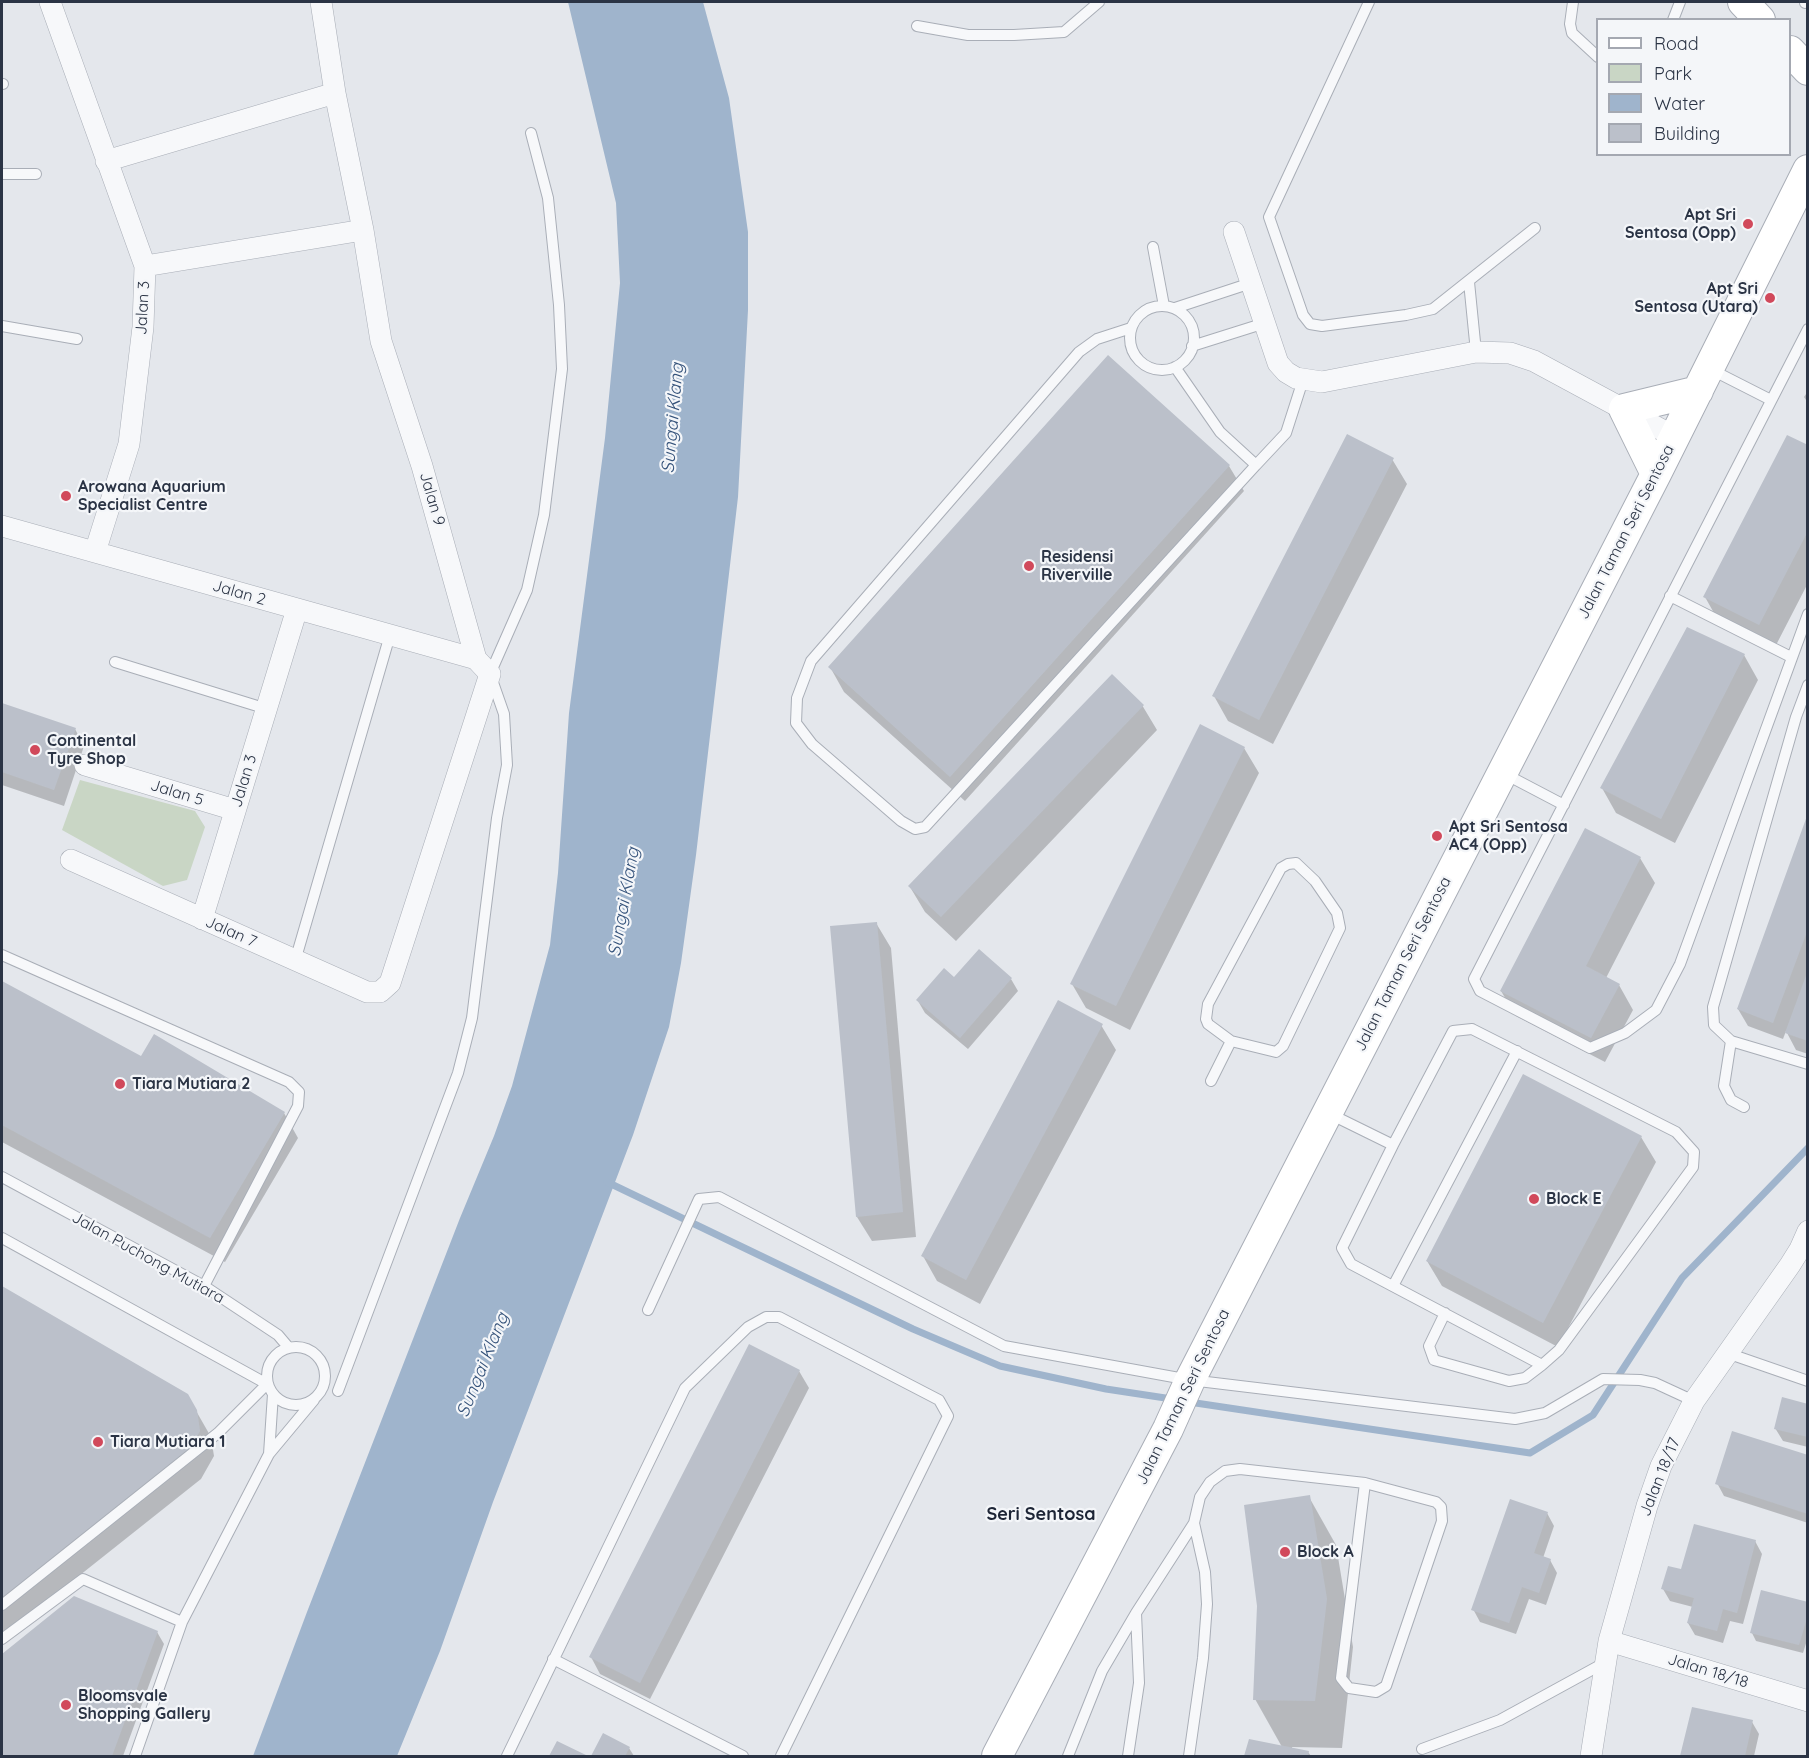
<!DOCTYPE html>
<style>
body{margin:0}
#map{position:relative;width:1809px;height:1758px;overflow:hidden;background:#e4e7ec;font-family:Quicksand,sans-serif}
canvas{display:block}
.frame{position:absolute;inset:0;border:3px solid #2b3445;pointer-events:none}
.legend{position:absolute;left:1596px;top:18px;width:195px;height:138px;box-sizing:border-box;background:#f4f6f9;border:2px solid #a4a8b1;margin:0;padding:8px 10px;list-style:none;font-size:18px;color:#2b3445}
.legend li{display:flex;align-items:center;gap:12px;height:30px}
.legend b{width:30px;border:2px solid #a4a8b1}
</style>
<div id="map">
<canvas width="1809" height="1758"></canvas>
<div class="frame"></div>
<ul class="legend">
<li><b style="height:8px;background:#fff"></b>Road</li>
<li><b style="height:16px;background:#c9d6c5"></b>Park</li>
<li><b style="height:16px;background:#9fb4cc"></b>Water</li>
<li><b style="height:16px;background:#bbc0ca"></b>Building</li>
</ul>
</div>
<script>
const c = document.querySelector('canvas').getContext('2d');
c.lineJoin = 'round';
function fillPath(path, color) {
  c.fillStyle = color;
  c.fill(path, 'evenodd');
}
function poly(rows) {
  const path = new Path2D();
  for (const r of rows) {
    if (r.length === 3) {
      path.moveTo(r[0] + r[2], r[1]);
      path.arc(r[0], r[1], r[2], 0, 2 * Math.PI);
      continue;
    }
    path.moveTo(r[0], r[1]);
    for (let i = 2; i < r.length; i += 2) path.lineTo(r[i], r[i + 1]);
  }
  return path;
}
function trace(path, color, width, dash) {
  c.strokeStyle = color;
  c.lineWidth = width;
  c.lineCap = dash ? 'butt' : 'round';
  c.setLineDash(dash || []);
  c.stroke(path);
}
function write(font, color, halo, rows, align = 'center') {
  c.font = font + ' Quicksand,sans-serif';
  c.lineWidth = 4.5;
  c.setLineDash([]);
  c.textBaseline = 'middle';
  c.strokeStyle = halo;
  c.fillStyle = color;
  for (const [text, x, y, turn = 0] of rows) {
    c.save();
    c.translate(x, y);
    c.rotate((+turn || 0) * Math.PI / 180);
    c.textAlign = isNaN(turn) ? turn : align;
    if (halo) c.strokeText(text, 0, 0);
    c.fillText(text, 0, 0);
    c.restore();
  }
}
fillPath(poly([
 [80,780,195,811,205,827,187,880,163,886,62,830]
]), '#c9d6c5');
fillPath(poly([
 [568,2,703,2,729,98,748,232,748,310,738,497,696,855,681,963,669,1027,633,1135,493,1502,440,1651,397,1756,253,1756,307,1612,460,1218,494,1136,512,1086,550,945,558,873,569,713,605,438,620,283,616,203]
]), '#9fb4cc');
fillPath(poly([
 [1108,357,1229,466,1244,491,965,801,844,692,830,667],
 [1808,391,1808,403,1804,397],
 [1808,447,1808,583,1774,649,1719,622,1705,597],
 [1392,459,1407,484,1273,744,1228,721,1214,696],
 [1744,655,1758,680,1675,843,1616,813,1602,788],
 [2,704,75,729,84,746,64,806,2,785],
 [1142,705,1157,730,956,941,925,912,910,887],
 [1244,748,1259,773,1130,1030,1086,1008,1072,984],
 [1808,819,1808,1054,1796,1050,1786,1031,1783,1039,1748,1026,1738,1009],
 [1640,858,1655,883,1606,978,1619,985,1633,1010,1605,1062,1516,1016,1501,991],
 [876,923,891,948,916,1237,872,1241,857,1217],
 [1011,979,1018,991,968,1049,925,1013,918,1001],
 [2,983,142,1058,284,1113,298,1138,225,1262,2,1142],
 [1101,1025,1116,1050,980,1304,937,1281,923,1256],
 [1641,1137,1656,1162,1558,1347,1442,1286,1427,1261],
 [2,1288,187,1395,211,1437,214,1456,201,1479,2,1637],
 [799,1371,809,1388,650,1699,600,1674,591,1657],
 [1808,1405,1808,1447,1783,1441,1775,1428],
 [1808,1457,1808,1523,1724,1496,1717,1483],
 [1309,1497,1336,1545,1353,1647,1342,1748,1292,1747,1292,1749,1308,1752,1311,1756,1246,1756,1250,1741,1282,1747,1255,1699],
 [1547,1513,1554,1526,1543,1558,1550,1560,1557,1573,1546,1605,1529,1599,1516,1634,1480,1622,1473,1609],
 [1755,1541,1762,1554,1743,1624,1730,1621,1723,1643,1695,1635,1688,1623,1693,1607,1670,1601,1663,1589,1682,1571],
 [74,1598,157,1632,164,1644,123,1756,2,1756,2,1656],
 [1808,1603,1808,1637,1803,1653,1756,1641,1752,1633],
 [1693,1708,1752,1722,1759,1734,1754,1756,1681,1756],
 [603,1735,629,1748,634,1756,593,1756]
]), '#0003');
trace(poly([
 [607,1182,913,1329,1000,1366,1106,1389,1172,1399],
 [1189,1402,1530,1453,1593,1415,1682,1278,1808,1148]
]), '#9fb4cc', 7);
fillPath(poly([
 [1108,355,1230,465,950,777,828,667],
 [1347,434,1394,458,1259,720,1212,696],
 [1787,435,1808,445,1808,531,1759,625,1703,597],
 [1687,627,1745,654,1661,819,1600,788],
 [1112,674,1144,705,941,917,908,886],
 [2,703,76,728,54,790,2,772],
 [1200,724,1245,747,1116,1006,1070,984],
 [1807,816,1808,929,1773,1023,1737,1009],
 [1585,828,1641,857,1586,966,1620,984,1591,1038,1500,991],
 [877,922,903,1212,856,1217,830,926],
 [979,949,1012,978,960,1038,916,1000,944,968,954,977],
 [1807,973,1808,973,1808,1041,1785,1033],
 [2,981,141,1056,154,1034,285,1112,210,1238,2,1125],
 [1058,1000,1103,1024,966,1280,921,1256],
 [1523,1074,1642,1136,1543,1323,1426,1261],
 [2,1286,188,1394,197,1410,200,1431,187,1454,2,1601],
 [749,1344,800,1370,640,1683,589,1657],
 [1782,1397,1808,1404,1808,1437,1774,1429],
 [1732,1431,1808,1455,1808,1514,1715,1484],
 [1310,1495,1327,1599,1315,1701,1253,1700,1257,1606,1244,1505],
 [1510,1499,1548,1512,1534,1553,1551,1559,1539,1593,1522,1587,1509,1623,1471,1610],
 [1694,1524,1756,1540,1737,1613,1723,1609,1717,1631,1687,1623,1694,1598,1661,1589,1668,1566,1681,1569],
 [1761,1590,1808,1602,1808,1615,1799,1645,1750,1633],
 [74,1596,158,1631,112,1756,2,1756,2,1654],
 [1692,1707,1753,1720,1745,1756,1680,1756],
 [603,1733,630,1747,625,1756,591,1756],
 [1249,1739,1309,1751,1308,1756,1244,1756],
 [557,1741,588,1756,549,1756]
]), '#bbc0ca');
const lane = poly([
 [1369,2,1269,217,1303,315,1310,324,1322,326,1406,315,1433,309,1535,228],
 [1573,2,1570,24,1572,33,1598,57],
 [1805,3,1806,2],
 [1673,20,1680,2],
 [917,26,968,35,1014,35,1064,32,1099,2],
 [2,84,3,84],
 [2,174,36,174],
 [1153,247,1164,306],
 [1469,282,1476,352],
 [1162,338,32],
 [1175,308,1251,283],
 [2,326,77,339],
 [1131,328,1097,339,1079,352,811,661,797,698,796,723,812,744,901,821,915,829,925,827,1256,465,1220,432,1175,367],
 [1808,329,1474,979,1480,991,1590,1048,1625,1033,1656,1010,1680,964,1808,614],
 [1192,346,1265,323],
 [1710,369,1771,400],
 [1256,465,1286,433,1303,380],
 [1670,596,1791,657],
 [115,662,267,709],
 [1808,685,1796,717,1713,1007,1714,1025,1731,1041,1808,1064],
 [1503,773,1564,805],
 [1296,863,1315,881,1337,913,1340,928,1283,1046,1276,1052,1231,1041,1208,1024,1206,1019,1208,1004,1281,868,1288,864,1296,863],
 [2,955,289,1082,299,1092,298,1106,204,1286],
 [295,961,390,635],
 [1472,1029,1676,1132,1694,1152,1693,1167,1559,1350,1542,1365,1351,1264,1342,1248,1393,1145,1453,1031,1472,1029],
 [1731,1041,1724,1086,1731,1100,1744,1107],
 [1211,1081,1231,1041],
 [1330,1114,1393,1145],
 [2,1177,204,1286,278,1335,289,1348],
 [2,1238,267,1384,218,1433,2,1605],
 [1393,1286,1517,1051],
 [648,1310,699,1199,719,1197,1004,1346,1190,1380,1515,1419,1545,1413,1603,1379,1640,1380,1655,1383,1694,1401],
 [1445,1313,1429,1346,1434,1360,1509,1381,1525,1378,1542,1365],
 [296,1376,29],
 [1727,1353,1808,1381],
 [338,1391,458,1073,472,1018,497,818,507,765,504,714,490,674,527,590,544,515,562,369,559,305,548,198,531,133],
 [269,1454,273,1394],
 [2,1639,83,1579,182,1622],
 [553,1659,743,1756],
 [1422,1749,1500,1720,1606,1662],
 [135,1756,182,1622,269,1454,314,1400],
 [507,1756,685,1388,748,1327,766,1317,779,1317,939,1400,948,1416,781,1756],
 [1068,1756,1102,1671,1136,1613,1194,1523],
 [1128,1756,1139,1683,1136,1613],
 [1189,1756,1203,1658,1207,1604,1205,1572,1194,1523,1200,1497,1210,1482,1225,1471,1240,1469,1365,1483,1436,1502,1441,1507,1442,1521,1386,1686,1376,1692,1349,1688,1341,1678,1365,1483]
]);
const street = poly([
 [50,2,145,266,143,327,129,444,95,552],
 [106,161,335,93],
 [1234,232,1278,363,1286,372,1296,378,1322,382,1476,352,1510,353,1534,361,1675,437],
 [145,266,363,230],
 [2,526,476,659],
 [85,765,235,810],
 [71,860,367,992,380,992,390,983,490,674,476,659,422,466,381,341,363,230,335,93,321,2],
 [202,919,297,609],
 [1609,1641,1808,1701],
 [1591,1756,1609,1641,1647,1506,1661,1466,1694,1401,1790,1265,1800,1249,1808,1231]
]);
const secondary = poly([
 [1743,2,1760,20],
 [1790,51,1808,70],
 [1656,474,1624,409,1698,391],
 [997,1756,1168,1429,1190,1380,1656,474,1808,170]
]);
trace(lane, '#a9aeb7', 12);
trace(street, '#a9aeb7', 22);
trace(secondary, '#a9aeb7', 32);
trace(lane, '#f7f8fa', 10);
trace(street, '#f7f8fa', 21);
trace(secondary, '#fff', 30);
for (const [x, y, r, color] of [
 [1748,224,6,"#d1495b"],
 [1770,298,6,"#d1495b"],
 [66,496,6,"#d1495b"],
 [1029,566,6,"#d1495b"],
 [35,750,6,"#d1495b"],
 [1437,836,6,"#d1495b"],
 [120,1084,6,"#d1495b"],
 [1534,1199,6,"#d1495b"],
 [98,1442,6,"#d1495b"],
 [1285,1552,6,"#d1495b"],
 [66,1705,6,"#d1495b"]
]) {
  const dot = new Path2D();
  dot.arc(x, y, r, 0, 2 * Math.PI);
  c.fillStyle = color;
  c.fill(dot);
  trace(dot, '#f4f6f9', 2);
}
write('bold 16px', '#2b3445', '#f4f6f9', [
 ["Apt Sri",1736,215,"right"],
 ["Sentosa (Opp)",1736,233,"right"],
 ["Apt Sri",1758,289,"right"],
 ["Sentosa (Utara)",1758,307,"right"],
 ["Arowana Aquarium",78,487],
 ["Specialist Centre",78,505],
 ["Residensi",1041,557],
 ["Riverville",1041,575],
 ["Continental",47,741],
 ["Tyre Shop",47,759],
 ["Apt Sri Sentosa",1449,827],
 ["AC4 (Opp)",1449,845],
 ["Tiara Mutiara 2",132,1084],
 ["Block E",1546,1199],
 ["Tiara Mutiara 1",110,1442],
 ["Block A",1297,1552],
 ["Bloomsvale",78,1696],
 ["Shopping Gallery",78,1714]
], 'left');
write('16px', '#2b3445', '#f4f6f9', [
 ["Jalan 3",143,308,-87],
 ["Jalan 9",432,499,74],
 ["Jalan Taman Seri Sentosa",1626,532,-63],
 ["Jalan 2",239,593,16],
 ["Jalan 3",244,781,-73],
 ["Jalan 5",177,793,17],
 ["Jalan 7",231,932,24],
 ["Jalan Taman Seri Sentosa",1403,964,-63],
 ["Jalan Puchong Mutiara",148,1258,29],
 ["Jalan Taman Seri Sentosa",1183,1397,-64],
 ["Jalan 18/17",1660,1477,-68],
 ["Jalan 18/18",1708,1671,17]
]);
write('italic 18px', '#34527a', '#f4f6f9', [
 ["Sungai Klang",673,418,-85],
 ["Sungai Klang",624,902,-80],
 ["Sungai Klang",483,1365,-68]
]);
write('bold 18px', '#1d2536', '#f4f6f9', [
 ["Seri Sentosa",1041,1515]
]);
</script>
